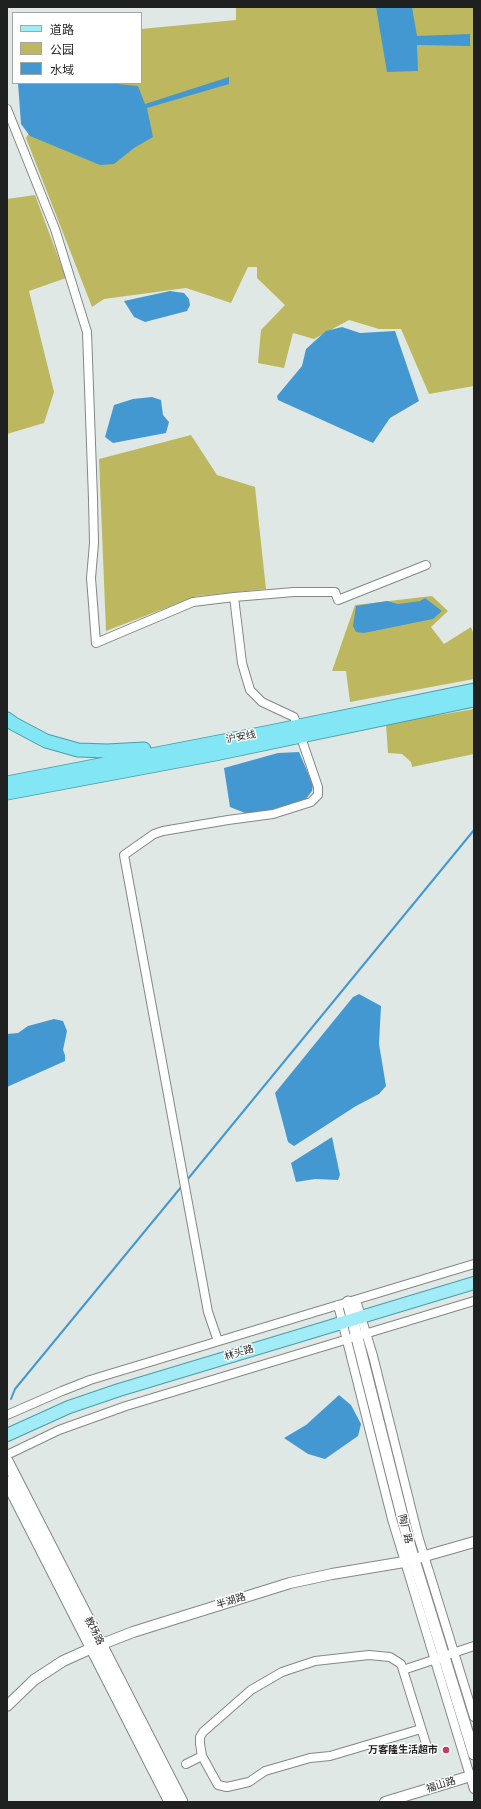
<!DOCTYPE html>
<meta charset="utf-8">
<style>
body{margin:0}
#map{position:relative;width:481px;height:1809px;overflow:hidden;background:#e0e8e5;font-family:Rubik,"Noto Sans SC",sans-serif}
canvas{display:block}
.frame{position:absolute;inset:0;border:8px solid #1f2120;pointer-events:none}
.legend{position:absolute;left:12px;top:12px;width:130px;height:72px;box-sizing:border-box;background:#fff;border:1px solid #a5a6a6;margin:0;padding:5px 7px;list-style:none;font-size:12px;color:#1f2120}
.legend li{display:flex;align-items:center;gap:8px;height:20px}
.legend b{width:20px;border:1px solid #a5a6a6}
</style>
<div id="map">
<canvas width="481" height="1809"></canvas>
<div class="frame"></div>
<ul class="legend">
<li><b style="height:5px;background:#a1ecf7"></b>道路</li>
<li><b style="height:11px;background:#bdb860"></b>公园</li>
<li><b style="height:11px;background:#4498d2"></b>水域</li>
</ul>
</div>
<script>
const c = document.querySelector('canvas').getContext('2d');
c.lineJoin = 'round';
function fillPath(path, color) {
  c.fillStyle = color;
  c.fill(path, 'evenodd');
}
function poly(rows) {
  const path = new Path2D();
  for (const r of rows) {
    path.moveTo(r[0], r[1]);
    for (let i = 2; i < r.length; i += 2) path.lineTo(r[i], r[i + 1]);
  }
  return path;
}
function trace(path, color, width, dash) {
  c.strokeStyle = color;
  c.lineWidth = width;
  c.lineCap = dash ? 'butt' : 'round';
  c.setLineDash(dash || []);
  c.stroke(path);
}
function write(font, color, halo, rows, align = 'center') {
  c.font = font + ' Rubik,"Noto Sans SC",sans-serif';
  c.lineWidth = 3;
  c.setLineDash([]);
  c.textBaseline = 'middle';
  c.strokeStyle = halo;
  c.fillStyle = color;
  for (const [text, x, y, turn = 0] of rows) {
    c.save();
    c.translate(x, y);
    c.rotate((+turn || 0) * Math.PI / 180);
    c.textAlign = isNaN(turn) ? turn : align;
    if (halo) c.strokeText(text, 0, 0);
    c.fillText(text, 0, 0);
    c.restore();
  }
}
fillPath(poly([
 [236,7,474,7,474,386,429,394,401,329,379,329,349,320,314,339,293,333,284,368,258,363,261,330,285,305,257,278,257,267,248,267,231,303,186,288,104,299,92,307,26,138,58,83,141,83,141,29,236,20],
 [35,195,66,278,29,291,54,392,44,423,7,434,7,199],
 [191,435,217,475,255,487,266,589,197,596,106,631,99,459],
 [432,596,448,611,431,627,444,644,471,627,474,635,474,679,350,702,346,671,332,671,355,605],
 [474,709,474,754,412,767,411,762,402,754,388,753,386,724]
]), '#bdb860');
fillPath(poly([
 [376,7,412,7,417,36,470,34,470,46,417,45,418,71,387,72],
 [229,77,229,84,147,108,153,137,134,148,114,164,100,165,30,136,21,124,18,83,107,83,138,86,145,104],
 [170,291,184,293,189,299,190,305,187,311,145,322,134,317,124,301],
 [342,327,360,333,395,331,419,401,390,418,373,443,278,400,277,396,302,366,306,349,326,331],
 [152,397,161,400,163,415,169,422,166,433,113,443,105,437,114,405,133,399],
 [425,598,442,611,433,619,364,633,356,632,353,626,356,606,387,601,398,604,420,601],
 [299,752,313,785,312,791,306,799,273,811,245,813,230,807,224,768,278,753],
 [359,994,381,1006,379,1044,386,1086,379,1094,356,1106,294,1146,288,1142,275,1093,353,997],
 [54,1019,63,1021,67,1031,63,1050,65,1055,65,1061,7,1087,7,1034,18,1033,28,1026],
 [332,1137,340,1175,338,1180,315,1179,296,1182,291,1163],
 [339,1395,351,1405,361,1424,358,1436,325,1459,308,1454,284,1438,306,1425]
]), '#4498d2');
trace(poly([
 [187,1180,474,830],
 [11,1399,15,1389,182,1186]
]), '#4498d2', 2);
const minor = poly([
 [7,109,55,229,87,332,93,499,94,543,91,578,96,643,193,602,234,597,242,663,250,690,262,702,294,717,318,787,318,795,311,802,273,814,228,820,163,831,154,834,124,855,208,1312,218,1341],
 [234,597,294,592,335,592,338,600,426,565],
 [356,1300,373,1356,418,1536,474,1717],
 [338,1305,392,1519,474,1789],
 [7,1415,62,1391,90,1380,474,1264],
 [7,1455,59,1430,126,1406,474,1301],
 [450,1654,474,1646],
 [403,1670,439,1658],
 [421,1729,330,1756,310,1758,265,1771,249,1782,227,1787,218,1785,202,1756,200,1744,200,1737,203,1732,251,1690,282,1672,315,1661,369,1655,390,1657,401,1664,403,1670,427,1747],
 [186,1764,202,1756]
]);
const tertiary = poly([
 [7,1706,34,1680,63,1661,92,1648,133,1632,290,1583,332,1574,404,1562,474,1542],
 [385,1802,474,1775]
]);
const secondary = poly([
 [348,1302,410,1547,474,1754],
 [7,1461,182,1802],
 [7,1482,170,1802]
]);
const primary = poly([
 [7,1435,69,1407,119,1390,474,1283]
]);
const trunk = poly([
 [7,719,14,724,46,741,78,750,107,751,144,749],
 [7,783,265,733,474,690],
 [7,793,215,754,474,700]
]);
trace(minor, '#828886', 10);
trace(tertiary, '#828886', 12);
trace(secondary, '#828886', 13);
trace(primary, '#4b9ca8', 14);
trace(trunk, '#4b9ca8', 15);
trace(minor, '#fff', 8);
trace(tertiary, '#fff', 10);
trace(secondary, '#fff', 11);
trace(primary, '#a1ecf7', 12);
trace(trunk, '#82e6f4', 13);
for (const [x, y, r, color] of [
 [446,1750,4,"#c6396a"]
]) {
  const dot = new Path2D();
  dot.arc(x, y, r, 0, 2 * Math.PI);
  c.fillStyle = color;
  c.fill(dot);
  trace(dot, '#fff', 1.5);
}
write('10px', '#1f2120', '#fff', [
 ["沪安线",241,737,-11],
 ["林头路",239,1353,-17],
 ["陶厂路",405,1529,76],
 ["半湖路",231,1601,-17],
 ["教场路",94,1631,63],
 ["福山路",441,1785,-17]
]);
write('bold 10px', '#1f2120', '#fff', [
 ["万客隆生活超市",438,1750]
], 'right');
</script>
